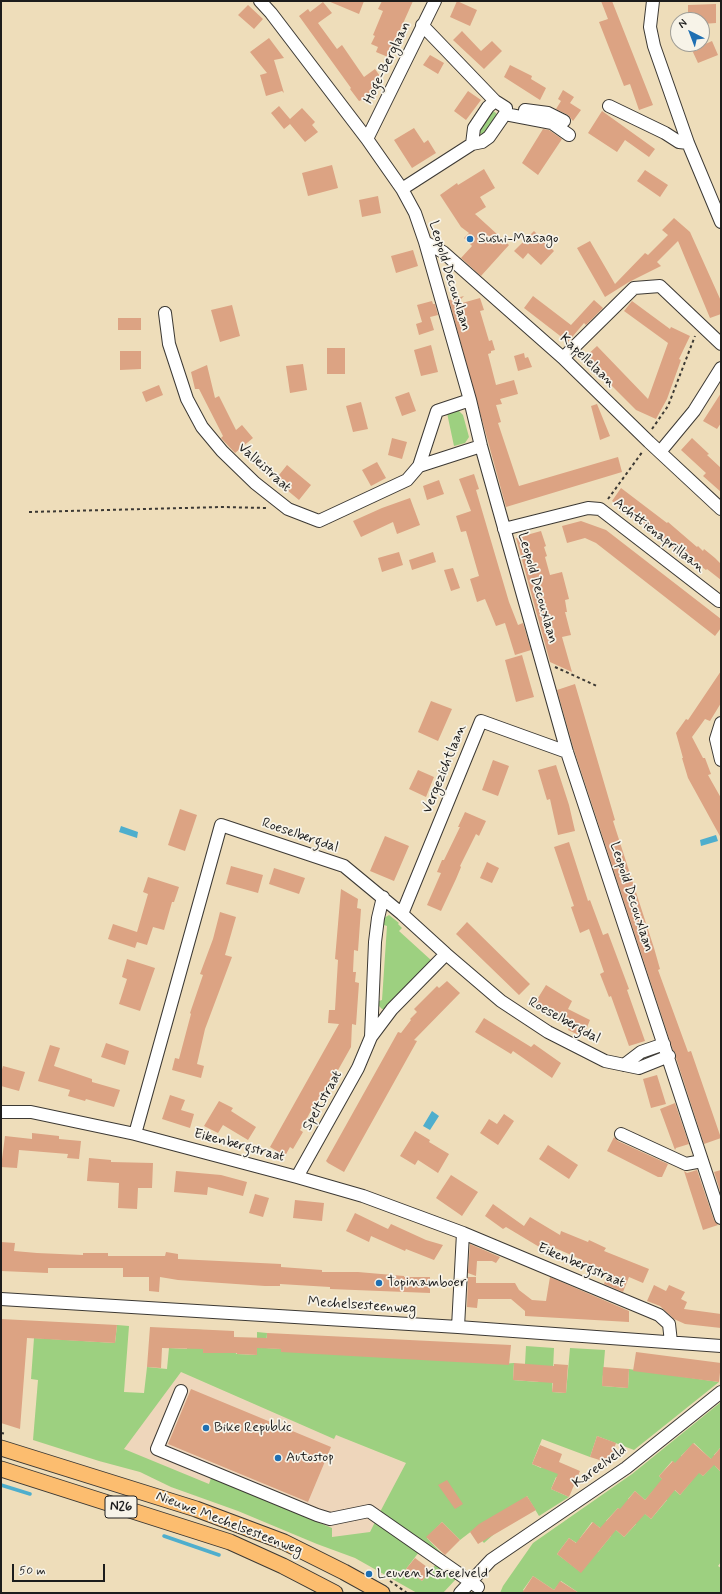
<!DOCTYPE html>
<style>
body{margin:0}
#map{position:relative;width:722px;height:1594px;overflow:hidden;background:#eeddba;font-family:Mynerve,sans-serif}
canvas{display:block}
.frame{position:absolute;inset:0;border:2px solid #1c1c1c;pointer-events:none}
.north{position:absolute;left:670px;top:12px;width:40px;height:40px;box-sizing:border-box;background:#f7f3e8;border:1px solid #9f9d96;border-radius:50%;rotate:318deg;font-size:11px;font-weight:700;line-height:16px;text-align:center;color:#1c1c1c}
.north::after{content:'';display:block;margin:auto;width:14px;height:18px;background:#1f6fb2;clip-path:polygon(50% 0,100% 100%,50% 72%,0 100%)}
.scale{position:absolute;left:12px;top:1564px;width:93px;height:18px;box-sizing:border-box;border:2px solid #1c1c1c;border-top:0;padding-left:5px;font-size:12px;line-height:14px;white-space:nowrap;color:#1c1c1c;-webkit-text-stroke:3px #f7f3e8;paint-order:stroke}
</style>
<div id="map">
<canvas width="722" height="1594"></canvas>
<div class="frame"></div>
<div class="north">N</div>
<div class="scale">50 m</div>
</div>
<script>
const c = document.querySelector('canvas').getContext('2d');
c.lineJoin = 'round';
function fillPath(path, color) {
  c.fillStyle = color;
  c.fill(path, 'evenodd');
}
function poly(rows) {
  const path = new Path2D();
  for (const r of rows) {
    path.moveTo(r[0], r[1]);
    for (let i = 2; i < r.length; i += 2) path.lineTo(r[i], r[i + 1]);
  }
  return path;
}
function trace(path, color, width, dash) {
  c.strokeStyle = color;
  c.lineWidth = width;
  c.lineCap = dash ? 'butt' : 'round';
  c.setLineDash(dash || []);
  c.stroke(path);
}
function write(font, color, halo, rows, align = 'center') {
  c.font = font + ' Mynerve,sans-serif';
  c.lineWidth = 3.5;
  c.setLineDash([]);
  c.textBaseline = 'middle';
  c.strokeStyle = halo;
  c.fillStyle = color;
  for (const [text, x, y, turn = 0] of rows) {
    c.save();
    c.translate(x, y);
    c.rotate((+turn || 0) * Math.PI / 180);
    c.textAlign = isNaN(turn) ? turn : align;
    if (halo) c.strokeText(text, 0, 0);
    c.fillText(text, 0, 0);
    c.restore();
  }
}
fillPath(poly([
 [171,1368,334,1439,336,1435,407,1464,370,1532,317,1544,238,1511,171,1487,140,1472,99,1461]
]), '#eed6bb');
fillPath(poly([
 [493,111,496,113,497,115,484,134,481,134,479,132,480,130],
 [455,411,459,411,463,415,469,437,465,443,454,446,447,413],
 [389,915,399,923,398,924,402,928,399,931,432,961,384,1009,382,1009,379,1006,379,1001,382,1000,387,926,384,925,384,918],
 [117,1325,129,1326,124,1392,144,1393,147,1367,167,1369,169,1348,187,1349,188,1329,203,1330,237,1354,257,1355,257,1332,267,1333,266,1348,500,1364,514,1363,513,1380,539,1382,525,1364,526,1346,554,1348,552,1392,566,1393,570,1348,605,1350,602,1386,628,1388,629,1369,719,1382,634,1450,597,1436,590,1457,542,1439,532,1464,541,1468,545,1460,558,1465,560,1479,556,1477,551,1489,569,1497,539,1516,527,1496,493,1535,484,1543,473,1530,460,1540,442,1522,427,1538,444,1556,380,1512,406,1463,336,1435,334,1439,181,1372,124,1449,209,1484,211,1478,332,1528,332,1537,370,1532,375,1522,419,1552,406,1569,422,1581,436,1564,456,1579,443,1593,417,1593,355,1558,317,1544,238,1511,171,1487,140,1472,99,1461,33,1440,38,1380,31,1379,34,1338,115,1343],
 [721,1402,721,1447,714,1455,720,1461,715,1466,721,1472,721,1562,718,1566,721,1568,721,1593,579,1593,561,1581,554,1590,533,1576,523,1590,527,1593,500,1593,503,1586,533,1543,632,1474],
 [694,1443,715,1463,703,1476,681,1456],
 [672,1461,693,1479,680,1495,659,1476],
 [654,1490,667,1500,651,1519,628,1499,635,1491,645,1500],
 [618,1508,636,1524,624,1537,606,1521],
 [592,1522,611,1536,598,1552,580,1538],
 [569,1538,578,1544,581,1572,557,1554]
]), '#9dd080');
fillPath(poly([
 [121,826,138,832,137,838,119,832],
 [716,835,718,841,701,846,700,840],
 [432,1111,439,1116,430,1130,423,1126]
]), '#4eaecd');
trace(poly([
 [1,1485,30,1494],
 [164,1536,219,1555]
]), '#4eaecd', 3.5);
fillPath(poly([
 [328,1,364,1,359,14],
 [382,1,413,1,388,57,376,52,378,47,371,44,375,36,373,35,383,11,378,9],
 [457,1,477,10,470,26,450,17],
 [601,1,612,1,653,105,639,110,630,84,624,86,599,22,608,19],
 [323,2,332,13,318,23,337,49,342,45,364,77,375,69,382,79,372,88,376,93,364,102,362,100,359,101,350,89,351,88,299,16,308,9,310,12],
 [716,4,716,23,702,24,702,20,688,20,688,5],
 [248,5,263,19,254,29,238,15],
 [462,31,481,51,492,41,502,51,484,69,453,40],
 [269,38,284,58,274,60,284,93,282,91,266,96,260,75,267,73,250,52],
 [712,41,718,55,698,63,692,50],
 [430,55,444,63,438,74,423,65],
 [510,65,532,76,531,79,546,88,540,100,504,77],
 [563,90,574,97,570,103,581,110,573,121,568,115,556,109,561,101,558,99],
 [468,91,481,100,466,120,454,111],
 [279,106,290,119,302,108,315,122,312,125,318,132,305,142,290,124,284,129,271,113],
 [602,111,655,149,649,157,625,140,617,152,588,133],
 [414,128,424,143,428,140,436,153,412,168,394,140],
 [543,129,549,130,562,139,538,175,522,163],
 [332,165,338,188,308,196,302,173],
 [484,169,495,188,480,197,486,207,475,214,509,245,481,276,461,258,472,246,464,238,469,233,461,227,440,195,457,183,458,185],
 [645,170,668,185,660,197,637,181],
 [378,196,381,213,362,217,359,200],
 [674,218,690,232,721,301,721,314,710,318,678,241,657,262,661,266,629,282,605,297,577,248,590,241,615,284,645,253,648,255,668,235,662,230],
 [534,231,554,251,541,265,528,253,523,259,514,251],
 [413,250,418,266,396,273,391,256],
 [464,296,455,305,480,298,484,310,480,311,489,341,492,340,495,350,491,351,491,353,488,354,496,385,514,380,518,394,500,399,502,404,496,405,501,422,498,423,519,486,618,457,622,472,506,507,449,300],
 [533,296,571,325,594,300,603,308,586,325,584,323,568,342,524,308],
 [432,301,433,304,435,304,438,315,430,317,434,330,419,335,416,324,422,322,417,305],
 [632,301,670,329,671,327,690,336,679,359,681,360,667,399,656,419,636,410,584,358,597,346,648,399,668,343,624,311],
 [232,305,240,336,220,342,211,310],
 [118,318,141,318,141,330,118,330],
 [431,345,438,372,421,376,414,350],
 [327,348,345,348,345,374,327,374],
 [120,351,141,351,141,369,120,370],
 [524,353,525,358,528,357,532,367,518,371,514,356],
 [303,364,307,390,290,393,286,366],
 [207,365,215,398,219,396,236,430,242,425,253,438,235,453,221,438,223,436,199,389,195,389,191,372],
 [159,385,163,395,146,402,142,392],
 [409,392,416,411,402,416,395,397],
 [721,393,721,423,717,429,703,421],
 [361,402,368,429,353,432,346,406],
 [597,404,610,436,600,440,591,406],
 [392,438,407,442,402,459,388,455],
 [692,438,709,454,707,455,721,468,721,492,703,476,706,473,681,450],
 [377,462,386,478,371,486,362,470],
 [287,465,311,485,299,500,275,480],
 [474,474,479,489,476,490,509,602,518,625,523,623,531,650,515,655,505,623,496,626,485,599,477,602,470,579,479,576,466,531,461,532,456,516,471,511,459,479],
 [439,480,444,494,427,500,423,486],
 [621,488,667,523,668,522,697,547,698,546,703,551,704,549,715,558,721,564,721,580,707,569,706,570,686,555,684,557,612,501],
 [410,498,420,525,397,534,393,522,361,537,353,521,382,508],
 [581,521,606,530,721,619,721,628,715,636,596,543,585,538,567,543,562,526],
 [541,531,546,546,544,547,547,556,545,557,550,575,562,572,569,599,565,600,567,612,565,612,571,635,562,637,572,672,550,662,516,538],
 [399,552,403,565,382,572,378,558],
 [433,552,436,562,412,570,409,560],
 [453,568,460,588,451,591,444,570],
 [522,655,534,697,516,702,505,660],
 [721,671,721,703,710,721,705,719,692,737,703,758,705,758,711,774,708,775,721,798,721,838,688,778,682,758,683,758,676,733,686,719,688,720],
 [575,684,615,820,613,821,654,948,660,969,658,970,688,1052,691,1051,721,1138,704,1144,676,1058,676,1054,673,1050,574,750,557,690],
 [431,701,452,709,438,741,418,732],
 [493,760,509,766,498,796,482,790],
 [556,765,569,805,575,831,558,835,550,799,547,800,538,770],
 [418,770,434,777,426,797,409,789],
 [180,809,197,815,185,851,168,845],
 [465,812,486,821,479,836,476,834,460,866,461,867,456,879,441,911,427,905,441,873,437,872,442,860,444,860,460,827,458,827],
 [385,836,409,846,394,881,370,871],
 [569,842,588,901,590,900,603,935,608,933,629,989,627,990,645,1041,629,1046,611,996,609,997,600,974,604,972,589,929,580,933,571,907,574,906,554,847],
 [487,862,499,868,492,883,480,878],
 [231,866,263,875,258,893,226,884],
 [274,868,305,878,299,894,269,884],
 [148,877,179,887,174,902,172,902,164,930,153,927,147,945,137,942,135,948,108,939,113,924,137,932,148,894,143,892],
 [341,889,358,899,357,908,361,909,358,951,354,950,353,972,356,972,355,982,359,983,356,1025,352,1024,351,1047,319,1104,315,1103,306,1120,300,1130,303,1132,293,1149,290,1147,285,1156,270,1147,339,1024,328,1023,329,1010,335,1010,338,960,335,959],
 [220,912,236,917,225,955,232,957,205,1029,197,1064,204,1066,201,1078,172,1070,175,1058,179,1059,191,1014,190,1013,203,975,200,974,213,939],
 [467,922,530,984,519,995,456,934],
 [127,959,155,968,140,1011,119,1004,127,979,122,977],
 [447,981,460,993,414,1040,417,1041,344,1172,328,1163,326,1161,398,1032,401,1033,411,1020,410,1019,417,1012,414,1009,437,986,439,988],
 [546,985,572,1001,568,1009,590,1020,583,1037,568,1030,569,1027,533,1006],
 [484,1018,531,1047,534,1044,561,1063,552,1078,513,1051,511,1054,475,1032],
 [106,1043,129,1051,125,1065,101,1057],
 [50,1045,60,1048,54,1066,92,1079,92,1082,120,1090,114,1107,86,1099,85,1101,68,1096,70,1090,38,1081],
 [3,1066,25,1072,19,1091,1,1086,1,1073],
 [657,1075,666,1104,651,1108,643,1079],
 [170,1095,185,1100,181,1110,194,1114,190,1128,162,1119],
 [219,1101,233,1108,231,1111,256,1127,248,1140,223,1125,218,1133,204,1126],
 [675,1103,689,1144,676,1148,675,1150,660,1109],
 [504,1114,514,1121,498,1145,480,1133,489,1119,497,1124],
 [415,1131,430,1140,429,1142,449,1154,438,1173,418,1160,415,1165,400,1156],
 [32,1133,59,1136,59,1139,81,1141,79,1159,67,1158,68,1154,19,1150,17,1168,1,1167,5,1136,32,1139],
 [614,1137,618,1141,668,1164,662,1177,658,1177,607,1151],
 [548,1145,578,1165,569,1179,539,1159],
 [89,1158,111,1160,111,1162,153,1163,152,1188,138,1188,137,1209,118,1208,119,1183,87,1181],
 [697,1170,714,1220,718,1225,703,1230,684,1171,687,1173],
 [721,1170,721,1194,714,1172],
 [176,1171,221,1175,247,1182,243,1196,208,1187,207,1195,174,1192],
 [451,1175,478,1192,462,1216,436,1198],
 [255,1194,269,1198,263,1217,249,1213],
 [295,1200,324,1203,322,1221,293,1218],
 [493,1204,524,1226,530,1217,560,1235,561,1231,588,1242,589,1240,606,1248,604,1251,649,1269,643,1283,629,1277,623,1292,604,1284,607,1276,578,1264,580,1259,544,1243,541,1248,506,1227,503,1229,485,1216],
 [355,1213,388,1229,391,1224,426,1240,443,1245,434,1260,406,1249,405,1251,371,1236,369,1242,346,1231],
 [1,1242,15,1243,14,1251,37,1253,83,1255,83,1253,108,1253,108,1256,165,1256,166,1252,178,1254,178,1259,281,1264,281,1267,322,1270,322,1272,358,1272,404,1276,404,1277,430,1277,430,1293,330,1289,330,1287,280,1284,280,1286,265,1286,178,1280,160,1277,159,1292,149,1291,149,1277,123,1277,123,1268,48,1268,48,1273,1,1271],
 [470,1244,500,1257,496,1263,492,1261,477,1261,476,1276,468,1273],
 [468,1277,476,1277,476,1283,515,1283,519,1290,532,1300,546,1301,550,1277,629,1311,629,1322,525,1316,525,1311,511,1299,478,1299,477,1308,467,1307],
 [654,1285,666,1291,669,1285,685,1292,681,1299,687,1302,684,1309,721,1314,721,1328,685,1324,674,1319,660,1306,647,1301],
 [1,1319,117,1325,115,1343,27,1338,20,1429,1,1423],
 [150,1327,234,1331,234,1337,267,1338,267,1333,511,1345,509,1365,281,1352,281,1349,257,1348,257,1355,237,1354,237,1353,203,1353,203,1349,162,1348,161,1368,147,1367],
 [636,1352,721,1363,719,1382,633,1371],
 [514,1363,554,1366,554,1364,568,1365,566,1393,552,1392,553,1383,513,1380],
 [603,1367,629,1369,628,1388,602,1386],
 [191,1389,331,1447,308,1502,168,1444],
 [597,1436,616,1443,609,1463,590,1457],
 [693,1443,711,1459,721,1447,721,1472,714,1465,703,1476,699,1473,680,1495,675,1490,651,1519,645,1514,624,1537,616,1530,581,1573,557,1554,569,1538,576,1543,593,1522,600,1528,618,1508,620,1509,635,1491,645,1500,662,1479,659,1476,673,1461,675,1463],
 [540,1445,562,1454,559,1462,580,1471,569,1497,551,1489,558,1474,532,1464],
 [447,1480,463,1504,455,1509,438,1485],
 [527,1496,536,1510,478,1544,470,1532,479,1524],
 [442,1522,460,1540,445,1555,426,1537],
 [415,1558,431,1570,422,1581,406,1569],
 [533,1576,554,1590,560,1581,579,1593,522,1593]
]), '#dca383');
const minor = poly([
 [260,1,271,13,367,139,402,189,415,213,425,242,470,400,481,446,567,752,721,1218],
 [653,1,650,27,654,46,688,143,721,222],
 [609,106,665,133,679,142,688,143],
 [525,110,548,113,564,121],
 [505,114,552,123,569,135],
 [367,139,435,1],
 [472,144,474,128,488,107,495,101],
 [402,189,472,144,482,142,489,137,505,114,506,108,495,101,422,25],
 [425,242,443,252,563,358,649,442,721,509],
 [165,313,169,344,187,399,202,427,222,451,255,483,288,509,319,521,407,480,419,466,481,446],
 [563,358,634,288,660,286,721,344],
 [660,452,694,411,721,368],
 [419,466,437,411,470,400],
 [504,529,588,508,600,509,719,601,721,601],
 [721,723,716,739,721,760],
 [402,914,481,721,567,752],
 [371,1037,392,1009,446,954],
 [624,1065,641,1052,664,1044],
 [1,1112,31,1112,135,1134,297,1177,363,1196,463,1233,659,1315,669,1324,671,1342],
 [135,1134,221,825,344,866,402,914,446,954,501,1001,548,1032,605,1061,639,1068,669,1056],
 [621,1134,686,1164,702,1161],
 [297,1177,358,1068,371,1037,375,942,378,918,383,897],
 [1,1299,458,1327,721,1346],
 [458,1327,463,1233],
 [181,1391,157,1449,317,1515,330,1519,369,1511,478,1587],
 [460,1593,491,1560,626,1468,721,1392]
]);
const major = poly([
 [1,1448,196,1509,284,1542,344,1572,382,1593],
 [1,1469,230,1542,283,1566,335,1593]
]);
trace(minor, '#3c3934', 14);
trace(major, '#3c3934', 17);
trace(poly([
 [652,429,668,406,695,336],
 [608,499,643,451],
 [29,512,222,507,267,508],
 [555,667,597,686],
 [1,1433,6,1434],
 [390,1581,407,1593]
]), '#3c3934', 2, [3, 3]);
trace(minor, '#fff', 12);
trace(major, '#fcbd6f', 15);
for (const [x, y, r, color] of [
 [470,239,4,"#1f6fb2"],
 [379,1283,4,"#1f6fb2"],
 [206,1428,4,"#1f6fb2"],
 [278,1458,4,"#1f6fb2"],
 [369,1574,4,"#1f6fb2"]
]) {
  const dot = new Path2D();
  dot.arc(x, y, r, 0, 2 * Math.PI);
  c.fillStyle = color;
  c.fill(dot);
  trace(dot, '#f7f3e8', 1.5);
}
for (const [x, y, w] of [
 [121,1507,32]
]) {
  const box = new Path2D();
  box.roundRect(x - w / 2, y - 11, w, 22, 3);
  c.fillStyle = '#f7f3e8';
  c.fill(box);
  trace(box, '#1c1c1c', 1);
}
write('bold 13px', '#1c1c1c', null, [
 ["N26",121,1507]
]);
write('14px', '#1c1c1c', '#f7f3e8', [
 ["Hoge-Berglaan",388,63,-64],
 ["Leopold Decouxlaan",449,276,73],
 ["Kapellelaan",587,361,44],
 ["Valleistraat",264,468,42],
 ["Achttienaprillaan",659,536,38],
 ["Leopold Decouxlaan",537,588,74],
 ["Vergezichtlaan",445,769,-68],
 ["Roeselbergdal",300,836,19],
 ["Leopold Decouxlaan",631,897,72],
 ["Roeselbergdal",564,1021,29],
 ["Speltstraat",323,1101,-61],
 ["Eikenbergstraat",239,1146,15],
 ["Eikenbergstraat",581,1266,23],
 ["Mechelsesteenweg",362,1306,4],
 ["Kareelveld",600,1467,-36],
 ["Nieuwe Mechelsesteenweg",229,1524,21]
]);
write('14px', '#1c1c1c', '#f7f3e8', [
 ["Sushi-Masago",478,239],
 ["Topinamboer",387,1283],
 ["Bike Republic",214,1428],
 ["Autostop",286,1458],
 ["Leuven Kareelveld",377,1574]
], 'left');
</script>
